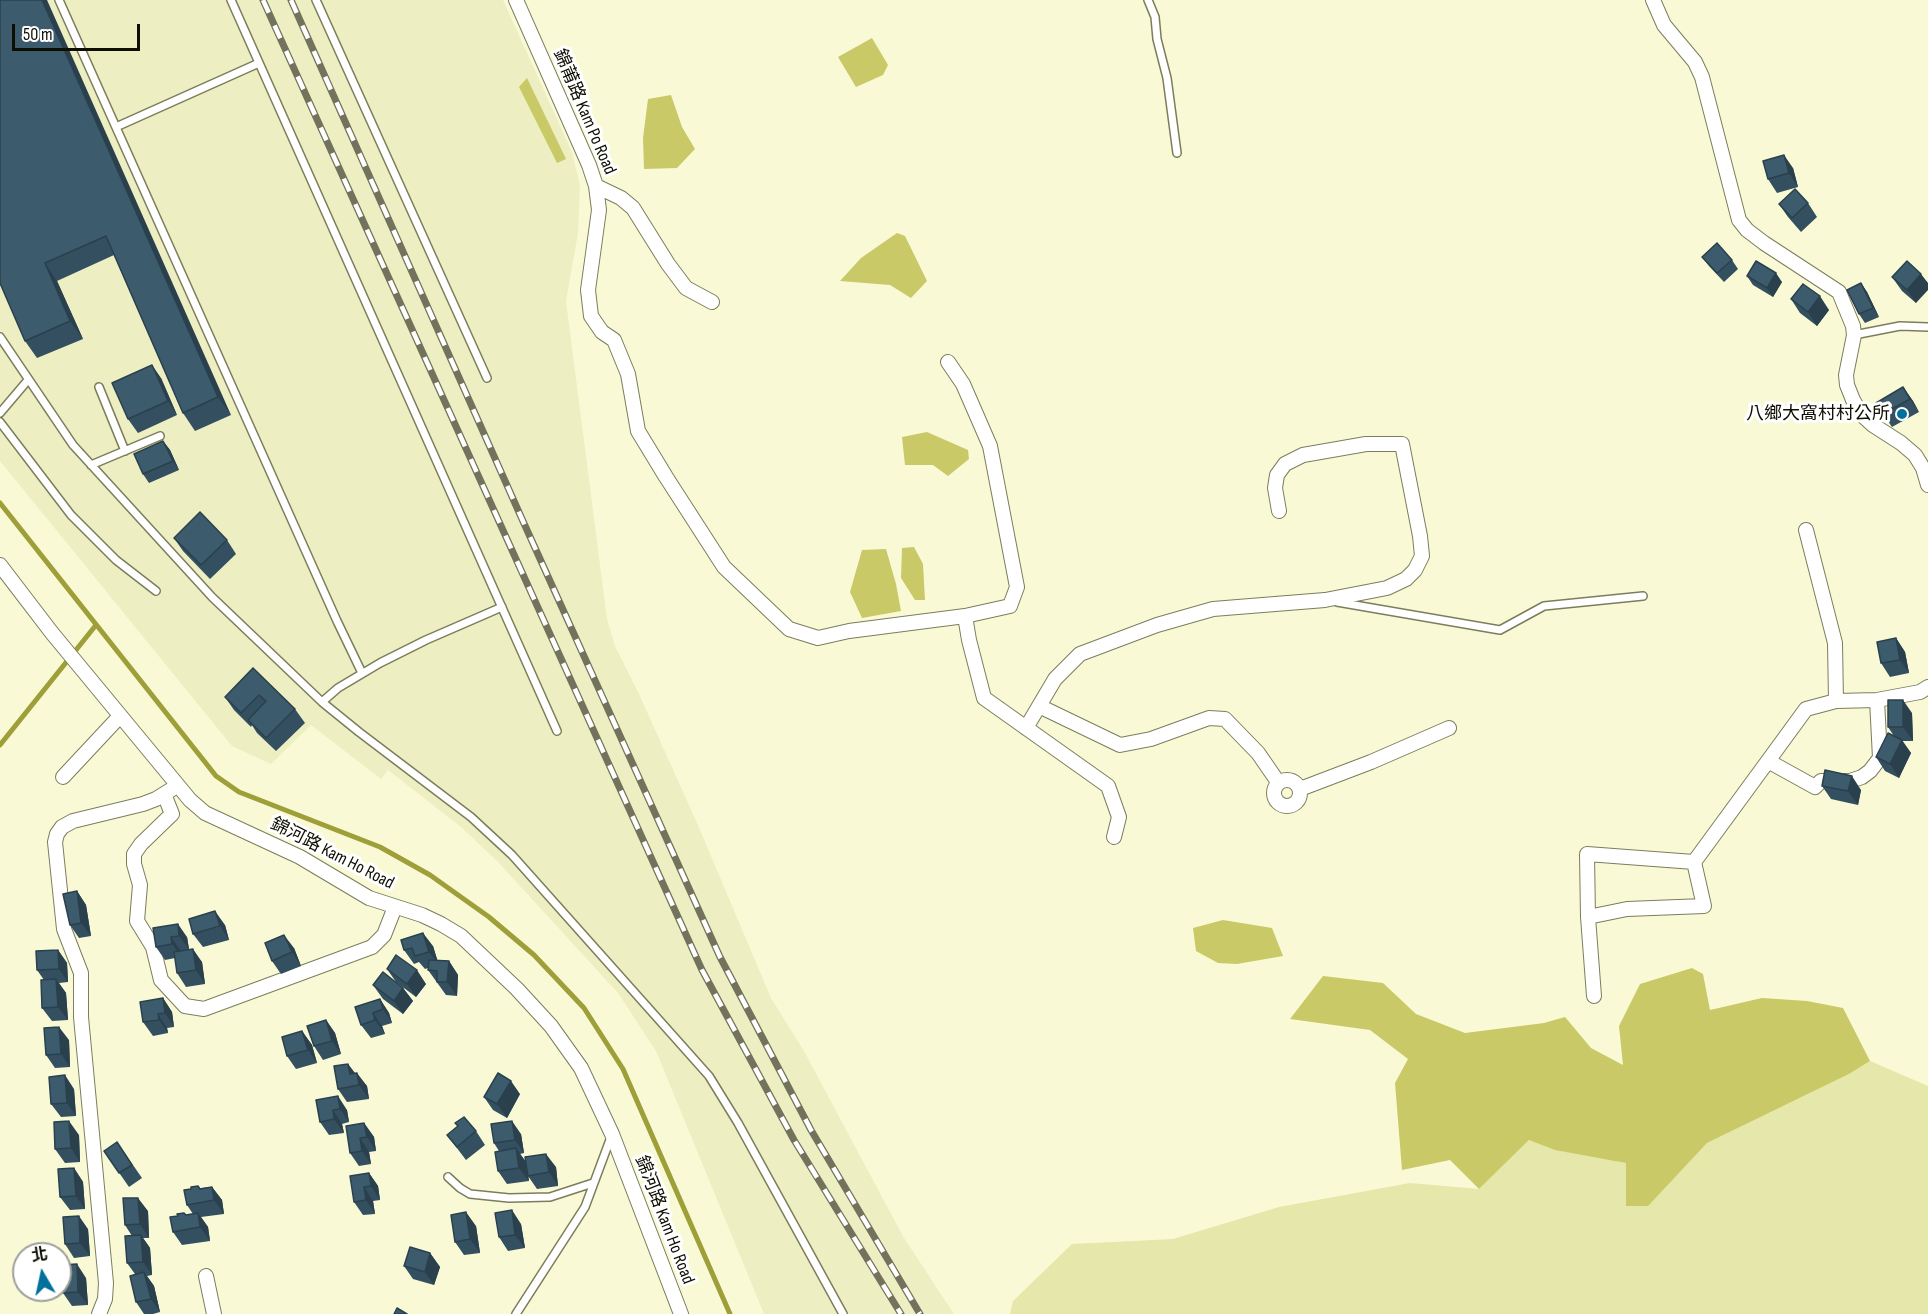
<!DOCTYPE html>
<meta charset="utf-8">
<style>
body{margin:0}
#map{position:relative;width:1928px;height:1314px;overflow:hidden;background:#f9fad5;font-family:"Sofia Sans Condensed","Noto Sans TC",sans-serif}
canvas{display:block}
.north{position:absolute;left:12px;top:1242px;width:60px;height:60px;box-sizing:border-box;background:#fff;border:2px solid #9f9f9a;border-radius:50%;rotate:351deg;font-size:16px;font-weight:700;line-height:24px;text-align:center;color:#0e0e03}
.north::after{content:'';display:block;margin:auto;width:21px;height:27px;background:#00719c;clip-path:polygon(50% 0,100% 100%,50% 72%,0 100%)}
.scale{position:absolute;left:12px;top:24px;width:128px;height:27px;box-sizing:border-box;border:3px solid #0e0e03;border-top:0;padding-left:8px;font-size:18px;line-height:21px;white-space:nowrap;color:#0e0e03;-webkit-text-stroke:4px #fff;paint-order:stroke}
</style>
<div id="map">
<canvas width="1928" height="1314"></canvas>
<div class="north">北</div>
<div class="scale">50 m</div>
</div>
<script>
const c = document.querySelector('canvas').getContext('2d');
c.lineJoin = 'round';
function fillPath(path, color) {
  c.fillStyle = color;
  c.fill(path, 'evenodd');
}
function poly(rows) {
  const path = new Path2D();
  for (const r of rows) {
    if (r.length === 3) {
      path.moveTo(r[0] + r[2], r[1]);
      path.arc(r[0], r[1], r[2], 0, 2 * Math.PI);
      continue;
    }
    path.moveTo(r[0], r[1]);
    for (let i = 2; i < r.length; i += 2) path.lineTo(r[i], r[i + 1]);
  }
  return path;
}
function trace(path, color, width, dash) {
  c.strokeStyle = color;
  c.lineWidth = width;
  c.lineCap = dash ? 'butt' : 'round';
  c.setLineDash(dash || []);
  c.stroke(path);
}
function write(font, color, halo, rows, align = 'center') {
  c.font = font + ' "Sofia Sans Condensed","Noto Sans TC",sans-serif';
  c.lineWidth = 6;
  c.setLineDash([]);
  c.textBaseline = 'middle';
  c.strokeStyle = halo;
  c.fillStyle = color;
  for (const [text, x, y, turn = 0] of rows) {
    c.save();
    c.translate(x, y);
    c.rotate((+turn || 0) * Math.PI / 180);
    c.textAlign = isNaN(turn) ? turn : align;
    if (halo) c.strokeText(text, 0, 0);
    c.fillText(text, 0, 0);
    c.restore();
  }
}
fillPath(poly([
 [0,0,503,0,572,152,580,185,578,233,566,301,607,619,615,646,639,694,697,823,771,998,804,1051,904,1238,954,1314,764,1314,656,1051,618,993,498,862,461,827,388,770,381,779,311,725,271,764,232,746,0,461]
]), '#edeec1');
fillPath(poly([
 [1870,1061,1928,1086,1928,1314,1010,1314,1013,1301,1072,1244,1173,1239,1279,1207,1410,1183,1479,1189,1529,1140,1626,1163,1626,1206,1647,1206,1707,1143,1849,1074]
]), '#e6e7aa');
fillPath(poly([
 [872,38,888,65,883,75,856,87,838,57],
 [527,78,566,159,557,163,519,87],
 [671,95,682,127,695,149,677,168,644,169,643,138,648,99],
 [897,233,905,236,927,281,911,298,890,285,840,281,861,258],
 [927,432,968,450,969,459,948,476,933,465,905,465,902,437],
 [914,547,923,564,925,600,915,600,901,578,902,548],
 [886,549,896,584,901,611,862,618,850,592,862,550],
 [1223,920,1272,928,1283,956,1237,964,1218,963,1196,951,1193,928],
 [1692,968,1703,974,1710,1010,1762,998,1807,1001,1843,1008,1870,1061,1849,1074,1707,1143,1648,1206,1626,1206,1626,1163,1555,1150,1529,1140,1479,1189,1450,1160,1402,1170,1395,1083,1408,1059,1370,1030,1290,1019,1323,976,1383,983,1416,1014,1465,1033,1544,1023,1565,1017,1591,1048,1623,1065,1619,1026,1640,984]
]), '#c9c967');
trace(poly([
 [0,503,216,776,239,792,380,847,430,875,489,917,534,955,584,1008,623,1069,730,1314],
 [0,745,96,625]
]), '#9f9f3a', 5);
const lane = poly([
 [59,0,337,621,362,673],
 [231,0,557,731],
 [316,0,487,378],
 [1148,0,1155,17,1157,39,1167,78,1177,153],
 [116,127,259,63],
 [1854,335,1900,326,1928,327],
 [0,337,73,445,212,597,322,702,359,732,471,817,512,855,709,1076,738,1123,843,1314],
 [99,387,125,451],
 [0,413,28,380],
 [0,422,71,515,116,560,156,591],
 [91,465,160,436],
 [1337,602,1500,630,1544,606,1643,596],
 [322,702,338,688,380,663,426,640,502,607],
 [448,1177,460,1188,470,1194,509,1198,550,1197,593,1183],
 [516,1314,585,1207,611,1137]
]);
const street = poly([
 [516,0,589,165,596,186,599,210,588,290,591,316,602,332,614,340,628,374,638,431,666,477,724,567,789,629,818,638,849,631,965,616,969,640,984,698,1108,786,1119,817,1114,837],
 [1653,0,1664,25,1695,62,1702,77,1739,220,1747,230,1764,243,1839,292,1853,326,1854,335,1846,375,1847,385,1853,400,1861,414,1873,425,1901,443,1915,455,1923,468,1928,485],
 [596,186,621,198,633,208,668,264,686,288,712,302],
 [948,362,963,384,990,446,1017,587,1010,606,965,616],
 [1806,530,1835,643,1836,701],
 [0,565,52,633,190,800,205,813,300,857,369,898,422,915,441,924,461,936,517,989,551,1026,581,1068,612,1134,681,1314],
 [1039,706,1120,745,1151,739,1209,718,1225,719,1258,753,1278,782],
 [1026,728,1055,679,1080,654,1157,625,1213,609,1325,600,1387,588,1406,579,1415,570,1422,556,1420,536,1402,444,1366,444,1303,455,1285,464,1277,475,1275,488,1279,511],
 [1768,761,1806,709,1836,701,1877,700,1920,692,1928,687],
 [63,777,120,716],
 [1287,793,13],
 [1300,789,1371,762,1449,728],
 [164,794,172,814,141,844,134,854,134,864,140,885,137,921,153,947,161,980,185,1006,204,1009,372,947,384,935,395,907],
 [1588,917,1627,909,1704,906,1694,862],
 [1594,996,1588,917,1587,854,1694,862,1768,761,1815,787,1821,781,1850,781,1862,777,1870,771,1880,758,1877,700],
 [206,1276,214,1314],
 [99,1314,105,1299,106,1283,81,1017,81,973,64,929,55,842,57,834,62,827,73,821,143,804,156,799,177,786]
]);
trace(lane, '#7c7d5c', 10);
trace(street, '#7c7d5c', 16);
trace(lane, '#fff', 7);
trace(street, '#fff', 14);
const rail = poly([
 [263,0,702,970,794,1140,901,1314],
 [291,0,522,519,720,957,811,1130,920,1314]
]);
trace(rail, '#73735d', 7);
trace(rail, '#fff', 4.5, [14]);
fillPath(poly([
 [0,0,231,415,195,431,183,413,114,255,57,281,83,339,37,358,25,341],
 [1793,168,1798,187,1777,193,1768,179],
 [1808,203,1817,217,1801,232,1788,217,1779,204],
 [1702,257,1732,260,1738,269,1724,282,1709,266],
 [1921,274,1916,303,1902,291,1892,277],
 [1747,276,1782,282,1773,297,1753,285],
 [1861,283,1867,292,1879,317,1865,323,1859,314],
 [1791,299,1829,310,1817,326,1800,313],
 [161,378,177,415,138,433,128,419],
 [1903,387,1913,401,1919,412,1892,427,1883,414],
 [163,441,170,450,179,470,149,483,143,474],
 [174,538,227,540,236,554,210,579,183,551],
 [1896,638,1905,652,1909,673,1890,677,1881,663],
 [253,668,295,709,305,723,276,751,257,733,252,725,251,727,234,710,225,697],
 [1912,713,1913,741,1902,741,1911,753,1899,778,1885,771,1876,757,1894,736,1888,727],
 [1822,786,1861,790,1858,805,1831,799],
 [77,891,86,905,91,936,79,938,70,925],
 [225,925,229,940,203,947,193,934],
 [153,928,187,937,189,949,202,962,205,984,186,987,177,973,175,958,165,960,156,947],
 [401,940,433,946,437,960,449,961,458,975,457,996,446,995,428,970,428,968,425,969,419,962,414,964,404,950],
 [294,948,301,966,281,974,272,961],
 [58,950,67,963,68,982,59,983,66,993,68,1020,52,1021,42,1008,44,980,37,970],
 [387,969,426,984,416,997,396,982],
 [373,985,403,988,413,1001,403,1014,383,999],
 [163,998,172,1012,174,1027,167,1028,168,1033,153,1036,143,1022],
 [380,999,389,1013,392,1023,382,1026,385,1034,371,1038,361,1025],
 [326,1020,335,1033,341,1054,323,1060,314,1046],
 [302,1031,312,1045,317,1063,296,1069,287,1056],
 [69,1040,70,1067,55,1068,46,1055],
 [348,1064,355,1073,367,1086,369,1099,347,1102,338,1089],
 [74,1089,76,1116,61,1117,51,1104],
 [520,1094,507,1118,493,1110,484,1097],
 [316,1100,347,1110,349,1122,342,1124,344,1133,329,1135,320,1122],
 [364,1123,374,1137,376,1151,369,1152,371,1164,359,1166,350,1153],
 [476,1131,485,1145,466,1160,447,1135],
 [521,1134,524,1153,520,1154,526,1162,529,1181,507,1184,498,1171,499,1151,494,1143],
 [79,1135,80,1162,65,1163,55,1149],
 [117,1142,142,1178,129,1187,104,1151],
 [556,1167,558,1186,537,1189,528,1176],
 [74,1168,83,1182,85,1209,70,1210,60,1197],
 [369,1173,378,1186,380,1200,373,1201,375,1214,363,1215,354,1202],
 [212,1187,222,1200,224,1214,201,1217,208,1227,210,1241,182,1245,173,1232,186,1215,193,1214,187,1205,191,1189],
 [148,1211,149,1238,143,1238,150,1248,152,1275,147,1276,154,1286,160,1312,153,1314,144,1314,136,1302,135,1274,127,1263,132,1236,125,1225],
 [521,1224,525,1248,508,1251,499,1237],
 [476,1226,480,1253,464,1255,455,1242],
 [88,1229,90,1256,74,1258,65,1244],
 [430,1253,440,1267,434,1285,413,1279,404,1266],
 [86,1278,88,1305,72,1306,63,1293]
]), '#344f5f');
fillPath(poly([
 [42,0,47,0,231,415,218,397],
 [1784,155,1793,168,1798,187,1789,173],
 [45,263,57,281,83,339,70,321],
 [1776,273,1782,282,1773,297,1767,288],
 [1921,274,1928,283,1928,290,1916,303,1907,290],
 [1861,283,1867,292,1879,317,1873,308],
 [1820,296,1829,310,1817,326,1808,312],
 [152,365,161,378,177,415,168,401],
 [1903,387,1913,401,1919,412,1910,399],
 [163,441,170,450,179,470,173,461],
 [1896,638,1905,652,1909,673,1900,660],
 [1903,700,1912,713,1913,741,1903,727],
 [1902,740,1911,753,1899,778,1890,764],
 [1852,776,1861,790,1858,805,1848,791],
 [77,891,86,905,91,936,81,923],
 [215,911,225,925,229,940,220,926],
 [178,924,187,937,189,949,179,936],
 [423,933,433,946,439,965,429,952],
 [284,935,294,948,301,966,292,952],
 [171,937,180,950,181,957,172,944],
 [193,949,202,962,205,984,196,970],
 [58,950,67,963,68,982,59,969],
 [449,961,458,975,457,996,447,982],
 [417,970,426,984,416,997,407,984],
 [56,979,66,993,68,1020,58,1007],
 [403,988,413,1001,403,1014,394,1001],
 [163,998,172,1012,174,1027,165,1013],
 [380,999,389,1013,392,1023,383,1009],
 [373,1013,382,1026,385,1034,375,1020],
 [158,1014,167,1028,168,1033,159,1020],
 [326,1020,335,1033,341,1054,332,1041],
 [59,1027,69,1040,70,1067,61,1054],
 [302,1031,312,1045,317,1063,308,1050],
 [348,1064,358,1078,350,1074],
 [357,1073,367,1086,369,1099,359,1085],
 [65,1075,74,1089,76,1116,67,1103],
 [511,1081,520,1094,507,1118,497,1104],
 [338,1096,347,1110,349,1122,340,1109],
 [333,1110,342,1124,344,1133,334,1119],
 [69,1121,79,1135,80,1162,71,1148],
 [512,1121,521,1134,524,1153,515,1140],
 [364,1123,374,1137,376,1151,367,1137],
 [360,1138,369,1152,371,1164,362,1151],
 [516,1148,526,1162,529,1181,519,1168],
 [546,1154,556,1167,558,1186,549,1172],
 [74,1168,83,1182,85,1209,76,1196],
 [369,1173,378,1186,380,1200,371,1186],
 [212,1187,222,1200,224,1214,214,1200],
 [364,1187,373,1201,375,1214,366,1200],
 [138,1198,148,1211,149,1238,140,1224],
 [512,1210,521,1224,525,1248,515,1235],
 [466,1212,476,1226,480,1253,470,1239],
 [198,1213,208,1227,210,1241,200,1227],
 [79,1216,88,1229,90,1256,80,1243],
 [141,1235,150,1248,152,1275,143,1262],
 [430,1253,440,1267,434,1285,425,1272],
 [77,1264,86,1278,88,1305,78,1292],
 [144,1272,154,1286,160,1312,151,1299]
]), '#2a404d');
const building = poly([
 [0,0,42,0,218,397,183,413,106,236,45,263,70,321,25,341,0,283,0,0],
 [1784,155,1789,173,1768,179,1763,161,1784,155],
 [1795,189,1808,203,1792,218,1779,204,1795,189],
 [1717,243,1732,260,1717,273,1702,257,1717,243],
 [1756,261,1776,273,1767,288,1747,276,1756,261],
 [1907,261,1921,274,1907,290,1892,277,1907,261],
 [1861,283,1873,308,1859,314,1847,290,1861,283],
 [1803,284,1820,296,1808,312,1791,299,1803,284],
 [152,365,168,401,128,419,112,383,152,365],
 [1903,387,1910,399,1883,414,1876,403,1903,387],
 [163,441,173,461,143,474,134,454,163,441],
 [200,512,227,540,201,565,174,538,200,512],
 [1896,638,1900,660,1881,663,1877,642,1896,638],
 [253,668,295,709,266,738,248,720,266,701,259,695,241,713,225,697,253,668],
 [1888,700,1903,700,1903,727,1888,727,1888,700],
 [1888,733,1902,740,1890,764,1876,757,1888,733],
 [1825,770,1852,776,1848,791,1822,786,1825,770],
 [77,891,81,923,70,925,63,894,77,891],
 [215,911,220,926,193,934,189,919,215,911],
 [178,924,179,936,171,937,172,944,156,947,153,928,178,924],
 [423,933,429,952,415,956,412,948,404,950,401,940,423,933],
 [284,935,292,952,272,961,265,943,284,935],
 [193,949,196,970,177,973,174,952,193,949],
 [58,950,59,969,37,970,36,951,58,950],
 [396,955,417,970,407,984,387,969,396,955],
 [429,960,449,961,447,982,437,982,437,971,428,970,429,960],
 [383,972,403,988,394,1001,373,985,383,972],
 [56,979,58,1007,42,1008,41,980,56,979],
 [163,998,165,1013,158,1014,159,1020,143,1022,140,1002,163,998],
 [380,999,383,1009,373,1013,375,1020,361,1025,355,1007,380,999],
 [326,1020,332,1041,314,1046,307,1026,326,1020],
 [59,1027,61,1054,46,1055,44,1028,59,1027],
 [302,1031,308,1050,287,1056,282,1037,302,1031],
 [348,1064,350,1074,357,1073,359,1085,338,1089,334,1066,348,1064],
 [498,1073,511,1081,497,1104,484,1097,498,1073],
 [65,1075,67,1103,51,1104,49,1077,65,1075],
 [338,1096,340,1109,333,1110,334,1119,320,1122,316,1100,338,1096],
 [464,1117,476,1131,457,1147,447,1135,458,1126,455,1123,464,1117],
 [69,1121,71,1148,55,1149,54,1122,69,1121],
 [512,1121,515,1140,494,1143,491,1124,512,1121],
 [364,1123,367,1137,360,1138,362,1151,350,1153,346,1126,364,1123],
 [117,1142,132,1165,119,1173,104,1151,117,1142],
 [516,1148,519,1168,498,1171,495,1152,516,1148],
 [546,1154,549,1172,528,1176,525,1157,546,1154],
 [74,1168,76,1196,60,1197,58,1169,74,1168],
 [369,1173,371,1186,364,1187,366,1200,354,1202,350,1176,369,1173],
 [198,1186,200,1189,212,1187,214,1200,187,1205,184,1190,191,1189,191,1187,198,1186],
 [123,1198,138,1198,140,1224,125,1225,123,1198],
 [512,1210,515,1235,499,1237,495,1213,512,1210],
 [466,1212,470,1239,455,1242,451,1215,466,1212],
 [184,1213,186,1215,198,1213,200,1227,173,1232,170,1217,178,1216,177,1214,184,1213],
 [79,1216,80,1243,65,1244,63,1217,79,1216],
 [141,1235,143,1262,127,1263,125,1236,141,1235],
 [410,1247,430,1253,425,1272,404,1266,410,1247],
 [77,1264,78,1292,63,1293,61,1265,77,1264],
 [144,1272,151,1299,136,1302,130,1276,144,1272],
 [397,1308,407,1314,394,1314,397,1308]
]);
fillPath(building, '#3c5c6e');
trace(building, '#2a404d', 1.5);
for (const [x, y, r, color] of [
 [1902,414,6,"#00719c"]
]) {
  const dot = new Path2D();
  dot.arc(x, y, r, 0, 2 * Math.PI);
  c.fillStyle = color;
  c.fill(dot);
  trace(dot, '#fff', 2);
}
write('18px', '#0e0e03', '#fff', [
 ["錦莆路 Kam Po Road",584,112,67],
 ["錦河路 Kam Ho Road",332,854,27],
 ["錦河路 Kam Ho Road",664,1220,69]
]);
write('18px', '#0e0e03', '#fff', [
 ["八鄉大窩村村公所",1890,414]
], 'right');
</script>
